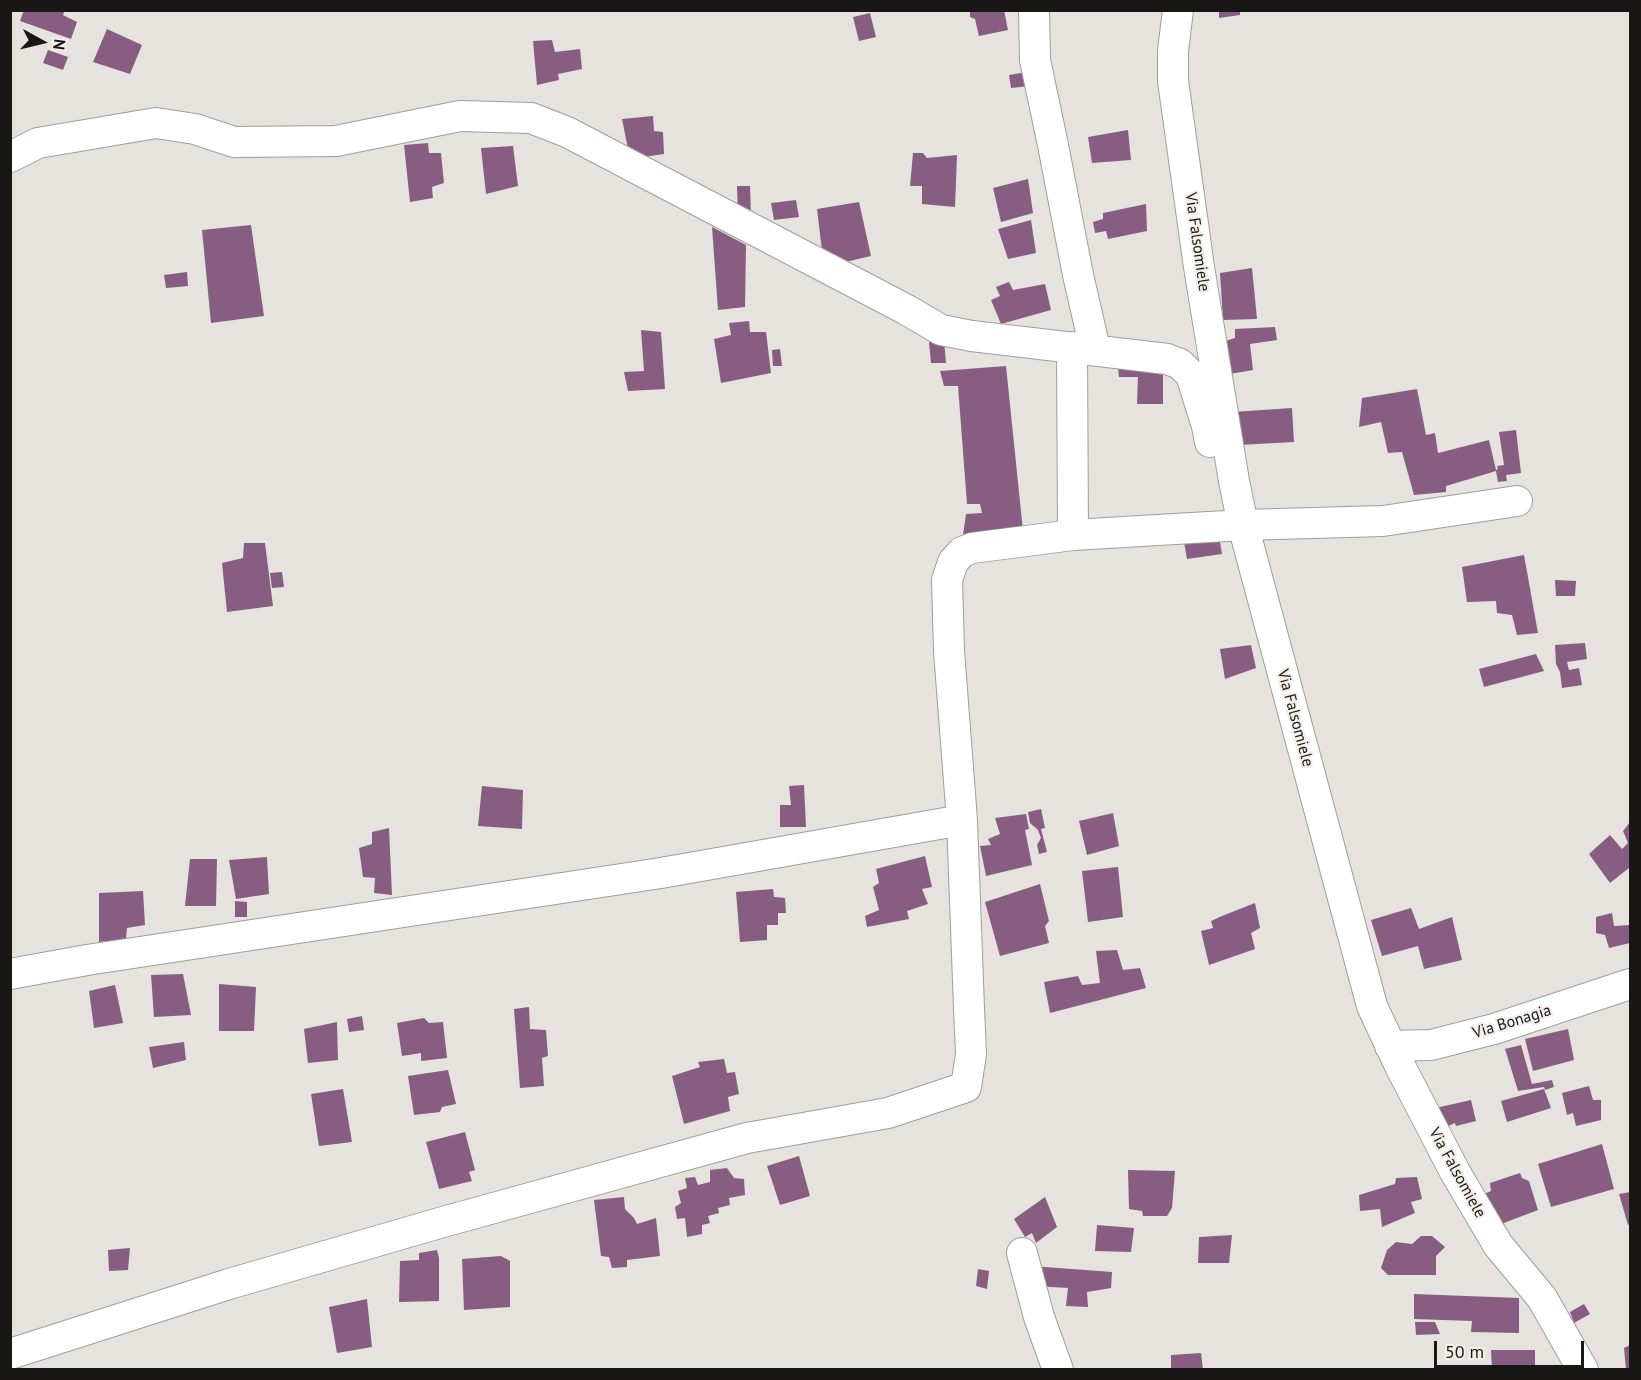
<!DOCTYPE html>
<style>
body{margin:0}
#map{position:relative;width:1641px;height:1380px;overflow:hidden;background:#e6e2de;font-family:"PT Sans",sans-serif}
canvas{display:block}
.frame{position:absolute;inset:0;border:12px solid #191716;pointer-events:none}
.north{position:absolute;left:12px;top:12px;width:60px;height:60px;-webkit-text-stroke:4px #f3f0ec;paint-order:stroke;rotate:98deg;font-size:16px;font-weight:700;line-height:24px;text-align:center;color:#191716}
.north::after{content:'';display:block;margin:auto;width:21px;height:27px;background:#191716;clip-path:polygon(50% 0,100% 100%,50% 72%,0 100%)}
.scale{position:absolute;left:1434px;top:1341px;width:150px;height:27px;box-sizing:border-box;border:3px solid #191716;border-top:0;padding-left:8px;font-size:18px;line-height:21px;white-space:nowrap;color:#191716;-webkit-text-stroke:4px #f3f0ec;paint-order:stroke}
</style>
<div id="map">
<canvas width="1641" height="1380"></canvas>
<div class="frame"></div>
<div class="north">N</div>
<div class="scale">50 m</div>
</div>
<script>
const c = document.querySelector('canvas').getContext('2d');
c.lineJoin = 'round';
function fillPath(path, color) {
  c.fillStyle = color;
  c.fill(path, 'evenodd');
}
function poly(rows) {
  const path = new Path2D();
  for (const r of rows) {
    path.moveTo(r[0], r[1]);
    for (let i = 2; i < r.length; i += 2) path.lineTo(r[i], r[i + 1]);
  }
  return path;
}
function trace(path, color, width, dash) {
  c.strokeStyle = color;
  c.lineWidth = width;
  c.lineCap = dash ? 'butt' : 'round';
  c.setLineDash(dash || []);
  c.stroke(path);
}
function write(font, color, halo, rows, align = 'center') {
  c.font = font + ' "PT Sans",sans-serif';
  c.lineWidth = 4.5;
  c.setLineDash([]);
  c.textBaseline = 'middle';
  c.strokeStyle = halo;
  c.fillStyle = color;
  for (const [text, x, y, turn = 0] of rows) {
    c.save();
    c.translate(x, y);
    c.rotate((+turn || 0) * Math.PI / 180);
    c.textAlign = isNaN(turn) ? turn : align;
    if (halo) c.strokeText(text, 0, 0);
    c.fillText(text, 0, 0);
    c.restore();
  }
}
fillPath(poly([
 [24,10,65,10,63,15,77,22,71,39,20,21],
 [970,10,1004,10,1008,30,979,36,975,19,970,17],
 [1219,10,1240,10,1240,15,1219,18],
 [870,13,876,37,859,41,853,17],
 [107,29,142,45,130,74,93,62],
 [552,40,555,52,580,49,582,69,558,74,559,80,537,85,533,41],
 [48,50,68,57,63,70,43,63],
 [1027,72,1029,86,1011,88,1009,75],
 [653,116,654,131,663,132,664,154,630,159,622,119],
 [1128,130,1131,160,1092,163,1088,137],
 [428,143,429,153,441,153,444,183,432,187,433,198,410,202,404,145],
 [513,146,518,186,486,194,481,148],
 [913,153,923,153,927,158,957,155,955,207,922,204,922,186,910,186],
 [1028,179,1033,213,1001,222,993,188],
 [737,186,750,186,751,216,738,217],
 [796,200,799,217,774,220,771,203],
 [859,202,871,256,824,267,817,209],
 [1146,204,1147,231,1108,239,1106,231,1095,233,1093,222,1103,219,1103,213],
 [1031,220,1036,253,1008,259,998,229],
 [251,225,264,316,211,323,202,230],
 [712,227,746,245,745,307,718,310],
 [1252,268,1257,319,1223,320,1220,273],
 [187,272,188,286,166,288,164,275],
 [1009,282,1013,290,1045,284,1051,310,1001,324,991,300,1000,296,996,287],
 [749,321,750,332,766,332,771,373,721,383,714,339,731,335,729,323],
 [1275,327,1277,340,1250,344,1253,370,1224,375,1222,342,1235,338,1235,329],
 [641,330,661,332,665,389,628,391,624,372,644,371],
 [944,340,946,363,931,363,929,342],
 [780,349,782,366,773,366,772,350],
 [1006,366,1023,531,963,535,966,514,982,513,980,504,967,504,958,386,944,386,940,371],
 [1163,366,1163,404,1137,404,1138,377,1119,377,1118,368],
 [1417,389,1426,435,1435,433,1438,453,1489,440,1496,470,1498,469,1497,466,1504,465,1499,432,1516,430,1521,473,1506,475,1507,481,1498,482,1496,471,1446,486,1446,492,1414,495,1402,452,1388,453,1381,422,1359,427,1362,398],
 [1292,408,1294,442,1239,445,1233,412],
 [1183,536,1219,536,1222,554,1187,559],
 [244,543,265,543,273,606,227,612,222,563,243,558],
 [1524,555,1538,633,1517,635,1512,615,1497,613,1496,601,1467,602,1462,567],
 [282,572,284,587,272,588,270,573],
 [1555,580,1576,581,1575,596,1556,596],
 [1585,643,1587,659,1567,662,1569,670,1579,668,1582,685,1562,688,1560,672,1556,664,1555,645],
 [1251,645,1256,668,1225,679,1220,649],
 [1536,654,1544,671,1484,687,1479,669],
 [804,785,806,827,780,827,780,805,791,805,789,786],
 [482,786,523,790,522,829,478,826],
 [1041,809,1045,828,1041,829,1047,852,1039,854,1037,845,1041,838,1038,830,1030,823,1028,812],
 [1113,813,1119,846,1087,855,1079,821],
 [1026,814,1029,829,1025,830,1032,865,986,876,980,846,991,845,988,839,1000,834,995,818],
 [1630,822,1630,872,1629,868,1610,883,1589,854,1610,835,1622,849,1628,843,1623,831],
 [389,828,392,895,374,893,375,878,363,877,359,848,372,844,372,832],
 [925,856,932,887,922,889,928,904,907,911,909,919,867,927,865,916,879,910,873,887,879,883,876,869],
 [267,857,269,894,236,899,229,860],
 [190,859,217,859,216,906,185,906],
 [1118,867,1123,917,1088,922,1082,871],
 [1040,884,1049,921,1045,926,1049,943,1000,956,985,902],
 [773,889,774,897,785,898,786,913,778,913,778,925,767,925,767,940,740,942,736,892],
 [143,891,145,925,127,928,126,939,99,942,99,893],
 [235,901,247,902,247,917,235,917],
 [1255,903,1260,928,1251,933,1255,949,1209,965,1201,931,1213,928,1211,921,1222,916],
 [1411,908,1419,929,1452,917,1462,960,1424,969,1418,946,1382,956,1371,920],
 [1612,913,1614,926,1630,925,1630,943,1609,948,1605,935,1596,933,1596,917],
 [1117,950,1123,970,1140,968,1146,988,1050,1013,1044,982,1078,976,1082,985,1100,983,1096,951],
 [183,974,191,1015,154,1017,151,975],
 [219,984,256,987,254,1031,219,1031],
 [115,985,123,1023,94,1028,89,991],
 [529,1007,530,1029,546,1030,548,1056,542,1058,544,1086,520,1088,514,1009],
 [362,1016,364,1030,349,1032,347,1019],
 [424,1018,429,1023,443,1022,447,1058,421,1061,421,1053,402,1056,397,1023],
 [337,1022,338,1060,308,1063,304,1029],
 [1568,1029,1574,1060,1533,1071,1525,1039],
 [184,1042,186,1060,153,1068,149,1047],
 [1521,1045,1532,1084,1552,1080,1554,1087,1545,1090,1544,1087,1518,1091,1505,1049],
 [724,1059,727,1073,735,1072,739,1094,728,1097,730,1111,684,1124,672,1076,700,1067,698,1062],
 [448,1070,456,1104,442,1107,440,1112,414,1115,408,1076],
 [1589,1086,1593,1100,1601,1100,1601,1120,1576,1126,1573,1113,1567,1115,1562,1093],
 [343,1089,352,1142,319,1146,311,1094],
 [1544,1089,1551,1108,1507,1122,1501,1101],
 [1471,1100,1476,1121,1456,1126,1455,1123,1441,1129,1431,1109],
 [465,1132,475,1170,469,1172,472,1181,439,1189,426,1142],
 [1602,1144,1614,1189,1551,1207,1538,1164],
 [799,1156,810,1196,780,1205,767,1166],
 [727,1168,734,1178,744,1179,745,1195,729,1198,730,1205,718,1208,719,1213,708,1216,710,1223,702,1225,702,1234,687,1237,685,1218,677,1219,675,1207,681,1203,678,1191,687,1188,685,1178,695,1177,698,1185,710,1182,710,1170],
 [1128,1170,1175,1171,1172,1208,1167,1216,1143,1216,1142,1211,1129,1209],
 [1520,1173,1522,1178,1529,1181,1538,1210,1496,1226,1484,1194,1491,1191,1490,1183],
 [1417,1177,1422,1199,1411,1202,1415,1213,1382,1227,1380,1209,1360,1211,1359,1195,1395,1184,1396,1178],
 [1630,1192,1630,1224,1628,1225,1619,1194],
 [624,1197,625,1209,634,1218,637,1224,656,1218,660,1256,627,1260,627,1267,612,1268,609,1257,601,1256,594,1200],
 [1045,1197,1057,1227,1036,1243,1032,1233,1025,1237,1014,1219],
 [1097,1225,1134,1228,1131,1252,1095,1251],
 [1232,1235,1229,1263,1198,1263,1199,1237],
 [1421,1236,1432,1236,1445,1247,1436,1256,1436,1275,1388,1275,1381,1268,1387,1250,1396,1242,1412,1244],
 [130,1248,128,1270,109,1271,108,1250],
 [437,1250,439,1258,439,1301,399,1302,400,1261,419,1260,419,1253],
 [501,1256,510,1261,510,1307,464,1310,462,1259],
 [1032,1266,1112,1272,1111,1288,1087,1292,1088,1307,1066,1306,1068,1288,1035,1286],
 [978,1269,989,1271,987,1289,976,1286],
 [1414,1294,1519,1298,1519,1333,1471,1332,1472,1321,1414,1319],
 [367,1299,372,1347,337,1353,329,1307],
 [1584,1304,1590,1314,1574,1323,1570,1312],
 [1415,1322,1435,1322,1440,1334,1416,1335],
 [1630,1345,1630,1370,1626,1370,1624,1348],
 [1491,1350,1535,1350,1535,1370,1492,1370],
 [1201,1353,1203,1370,1171,1370,1171,1355]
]), '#875e82');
const minor = poly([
 [1034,10,1035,60,1053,145,1078,275,1095,349],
 [1178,10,1173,51,1173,81,1199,267,1234,481,1243,525,1372,1006,1400,1066,1455,1172,1498,1245,1542,1298,1583,1370],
 [10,157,38,143,156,123,195,129,234,142,336,141,460,116,531,118,567,132,907,310,941,330,972,336,1167,359,1180,364,1191,375,1207,426,1210,442],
 [1072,347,1073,535],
 [10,974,87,960,661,873,962,820],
 [1390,1046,1431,1045,1494,1029,1630,984],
 [1022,1253,1039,1317,1058,1370],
 [10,1354,229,1284,443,1222,747,1138,888,1113,966,1087,971,1054,969,1008,962,820,949,651,947,580,953,562,962,552,972,548,1073,535,1243,525,1383,521,1517,501]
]);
trace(minor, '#a19e9a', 32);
trace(minor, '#fff', 30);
write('16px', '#191716', '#f3f0ec', [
 ["Via Falsomiele",1197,242,82],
 ["Via Falsomiele",1295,718,75],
 ["Via Bonagia",1512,1022,-17],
 ["Via Falsomiele",1457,1173,61]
]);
</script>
